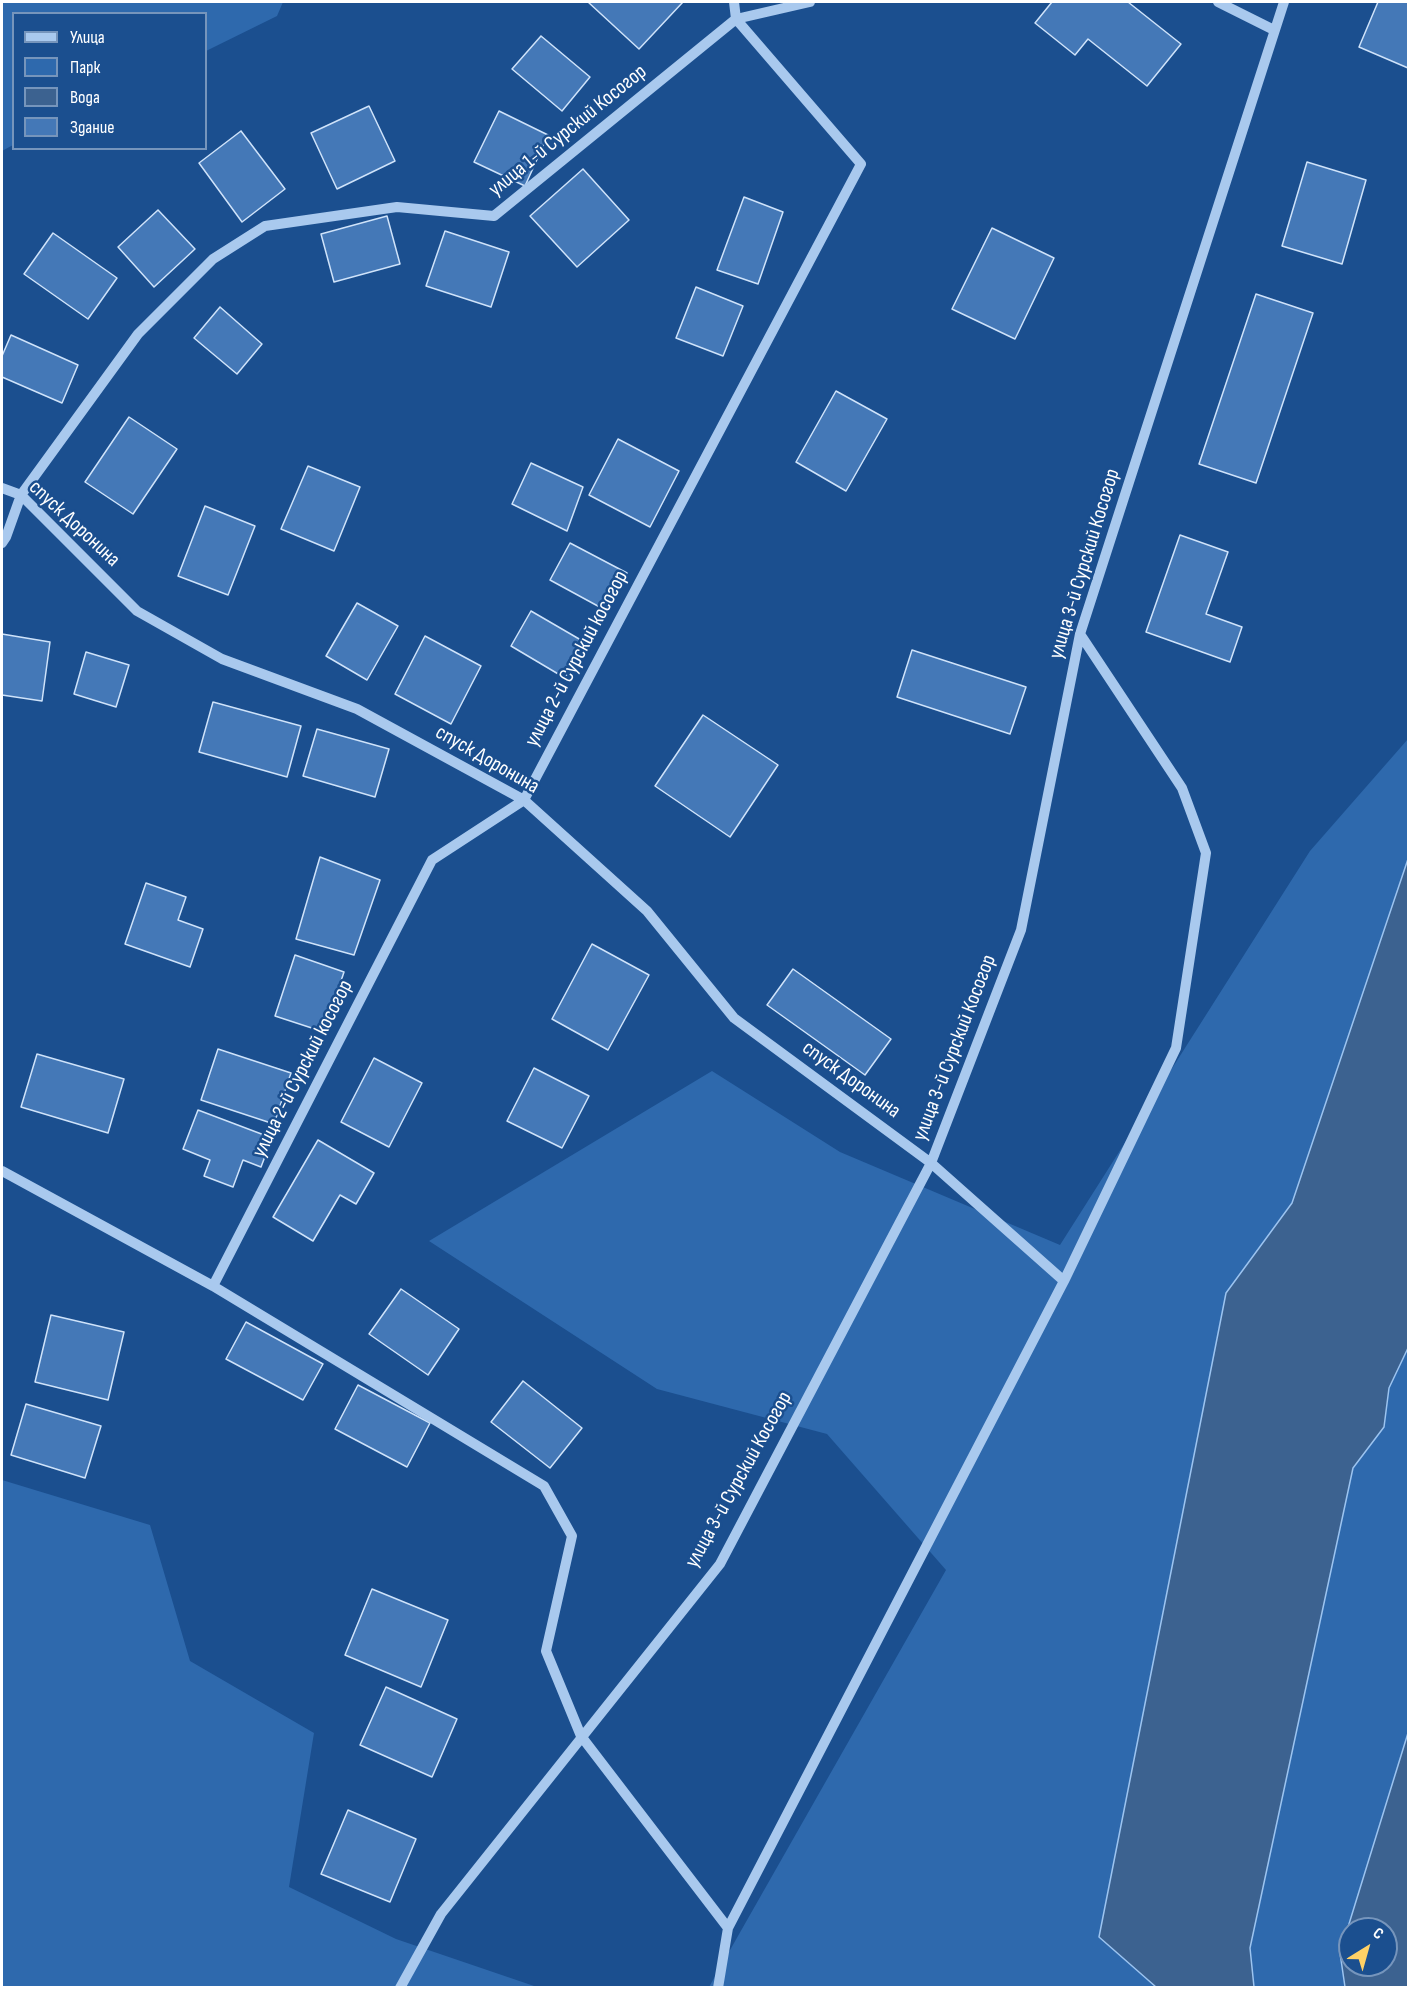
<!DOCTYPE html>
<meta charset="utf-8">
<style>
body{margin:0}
#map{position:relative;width:1410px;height:1989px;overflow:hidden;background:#1b4f8f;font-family:"Sofia Sans Condensed",sans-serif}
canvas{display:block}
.frame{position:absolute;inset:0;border:3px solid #fff;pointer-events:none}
.legend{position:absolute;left:12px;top:12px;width:195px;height:138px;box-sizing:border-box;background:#1b4f8f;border:2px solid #7695bc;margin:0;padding:8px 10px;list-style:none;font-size:18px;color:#fff}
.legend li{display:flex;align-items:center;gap:12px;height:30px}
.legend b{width:30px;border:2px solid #7695bc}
.north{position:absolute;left:1338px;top:1917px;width:60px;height:60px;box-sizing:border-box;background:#1b4f8f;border:2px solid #7695bc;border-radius:50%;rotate:37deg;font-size:16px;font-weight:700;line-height:24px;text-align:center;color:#fff}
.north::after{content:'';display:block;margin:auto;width:21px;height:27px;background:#ffd166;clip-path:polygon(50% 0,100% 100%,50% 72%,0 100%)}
</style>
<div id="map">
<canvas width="1410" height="1989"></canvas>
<div class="frame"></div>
<ul class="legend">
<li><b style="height:8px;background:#a9c9ee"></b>Улица</li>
<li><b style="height:16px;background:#2e69ad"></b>Парк</li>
<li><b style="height:16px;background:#3c6290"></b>Вода</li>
<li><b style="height:16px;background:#4478b7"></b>Здание</li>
</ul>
<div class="north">С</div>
</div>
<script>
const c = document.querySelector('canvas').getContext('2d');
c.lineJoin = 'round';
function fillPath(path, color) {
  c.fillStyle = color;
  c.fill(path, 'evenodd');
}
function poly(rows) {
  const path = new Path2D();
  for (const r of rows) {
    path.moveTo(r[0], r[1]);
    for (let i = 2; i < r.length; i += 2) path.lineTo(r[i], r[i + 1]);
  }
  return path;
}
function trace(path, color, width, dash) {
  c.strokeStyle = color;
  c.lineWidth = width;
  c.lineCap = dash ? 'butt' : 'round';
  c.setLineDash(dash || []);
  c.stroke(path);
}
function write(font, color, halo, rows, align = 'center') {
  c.font = font + ' "Sofia Sans Condensed",sans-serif';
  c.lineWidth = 5;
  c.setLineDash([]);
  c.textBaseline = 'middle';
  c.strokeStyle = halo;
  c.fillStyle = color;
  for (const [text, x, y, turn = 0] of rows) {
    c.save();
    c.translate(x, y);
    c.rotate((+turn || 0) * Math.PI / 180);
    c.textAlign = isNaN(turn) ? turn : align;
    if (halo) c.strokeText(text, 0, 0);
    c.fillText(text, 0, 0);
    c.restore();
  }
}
fillPath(poly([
 [2,2,283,2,277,16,206,51,206,14,14,14,13,145,2,151],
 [1408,739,1408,859,1292,1203,1226,1293,1099,1937,1156,1987,709,1987,946,1570,827,1434,657,1389,429,1241,712,1071,840,1152,1060,1245,1310,851],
 [1408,1348,1408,1733,1340,1953,1345,1987,1254,1987,1250,1949,1353,1468,1384,1427,1389,1388],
 [2,1480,150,1525,190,1661,314,1733,289,1887,396,1939,537,1987,2,1987]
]), '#2e69ad');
const water = poly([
 [1408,859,1408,1348,1389,1388,1384,1427,1353,1468,1250,1948,1254,1987,1156,1987,1099,1937,1226,1293,1292,1203,1408,859],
 [1408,1733,1408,1987,1345,1987,1340,1953,1408,1733],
 [1350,1929,1386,1929,1386,1965,1350,1965,1350,1929]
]);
fillPath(water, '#3c6290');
trace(water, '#9cc4f0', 1.5);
const building = poly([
 [588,2,683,2,639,49,588,2],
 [1052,2,1128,2,1181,44,1147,86,1088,39,1075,55,1035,23,1052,2],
 [1378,2,1408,2,1408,68,1359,47,1378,2],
 [541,36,590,77,562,111,512,69,541,36],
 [369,106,395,161,337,189,311,133,369,106],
 [499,111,548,135,525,186,474,162,499,111],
 [241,131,285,189,242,222,199,163,241,131],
 [1307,162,1366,180,1342,264,1282,246,1307,162],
 [583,169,629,220,577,267,530,216,583,169],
 [744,197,783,212,758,284,717,270,744,197],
 [158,210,195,249,154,287,118,247,158,210],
 [387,216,400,264,334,282,321,234,387,216],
 [992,228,1054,258,1015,339,952,309,992,228],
 [445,231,509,252,491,307,426,286,445,231],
 [53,233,117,278,88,319,24,274,53,233],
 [696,287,743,306,723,356,676,338,696,287],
 [1256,294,1313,313,1256,483,1199,464,1256,294],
 [220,307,262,344,237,374,194,338,220,307],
 [11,335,78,365,62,403,2,377,2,356,11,335],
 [836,391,887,419,846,491,796,462,836,391],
 [129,417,177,449,133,514,85,482,129,417],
 [618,439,679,471,650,527,589,495,618,439],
 [531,463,583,487,567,531,512,504,531,463],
 [308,466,360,487,334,551,281,529,308,466],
 [205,506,255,526,228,595,178,576,205,506],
 [1180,535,1228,552,1206,614,1242,627,1230,662,1146,632,1180,535],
 [570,543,627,573,607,611,550,580,570,543],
 [357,603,398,626,367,680,326,656,357,603],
 [531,611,586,643,565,678,511,646,531,611],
 [2,634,50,642,42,701,2,695,2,634],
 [425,636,481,666,451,724,395,694,425,636],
 [912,650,1026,687,1010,734,897,697,912,650],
 [86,652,129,665,116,707,74,694,86,652],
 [213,702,301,726,287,777,199,752,213,702],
 [703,715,778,765,730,837,655,786,703,715],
 [317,729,389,749,375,797,303,776,317,729],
 [320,857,380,880,354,955,296,939,320,857],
 [146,883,186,897,178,920,203,929,190,967,125,944,146,883],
 [592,944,649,975,608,1050,552,1019,592,944],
 [295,955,344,972,324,1032,275,1016,295,955],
 [793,969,891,1039,865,1075,767,1005,793,969],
 [218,1049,291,1073,274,1124,201,1100,218,1049],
 [37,1054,124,1079,108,1133,21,1107,37,1054],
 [374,1058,422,1083,389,1147,341,1122,374,1058],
 [534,1068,589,1096,562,1148,507,1121,534,1068],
 [198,1110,272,1138,261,1167,243,1160,233,1187,204,1176,210,1160,183,1149,198,1110],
 [318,1140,374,1173,356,1204,340,1195,313,1241,273,1217,318,1140],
 [401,1289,459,1329,428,1375,369,1334,401,1289],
 [51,1315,124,1332,108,1400,35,1382,51,1315],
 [246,1322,323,1364,303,1400,226,1359,246,1322],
 [523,1381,582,1428,550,1468,491,1422,523,1381],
 [358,1385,430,1423,407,1467,335,1429,358,1385],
 [26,1404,101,1426,85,1478,11,1455,26,1404],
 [372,1589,448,1620,421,1687,345,1655,372,1589],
 [386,1687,457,1719,432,1777,360,1745,386,1687],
 [348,1810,416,1839,390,1902,321,1874,348,1810]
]);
fillPath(building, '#4478b7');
trace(building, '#cfe3fa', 1.5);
trace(poly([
 [1218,2,1274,30],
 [2,488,21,495,137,611,222,659,357,709,524,800,647,911,734,1018,931,1163,1064,1281,728,1928,718,1988],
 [2,543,6,537,21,495,138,334,213,259,265,226,397,207,494,216,736,19,810,2],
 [2,1171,213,1286,432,860,524,800,861,164,736,19,734,2],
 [1064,1281,1176,1048,1206,853,1182,788,1080,634],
 [213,1286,544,1486,572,1536,546,1651,581,1736,728,1928],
 [400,1988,441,1914,720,1564,931,1163,1021,930,1080,634,1284,2]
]), '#a9c9ee', 10);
write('21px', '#fff', '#1b4f8f', [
 ["улица 1-й Сурский Косогор",568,131,-39],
 ["спуск Доронина",74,524,43],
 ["улица 3-й Сурский Косогор",1085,564,-73],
 ["улица 2-й Сурский косогор",577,659,-62],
 ["спуск Доронина",487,760,30],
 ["улица 3-й Сурский Косогор",955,1048,-69],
 ["улица 2-й Сурский косогор",303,1069,-63],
 ["спуск Доронина",851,1080,36],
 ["улица 3-й Сурский Косогор",739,1480,-61]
]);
</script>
